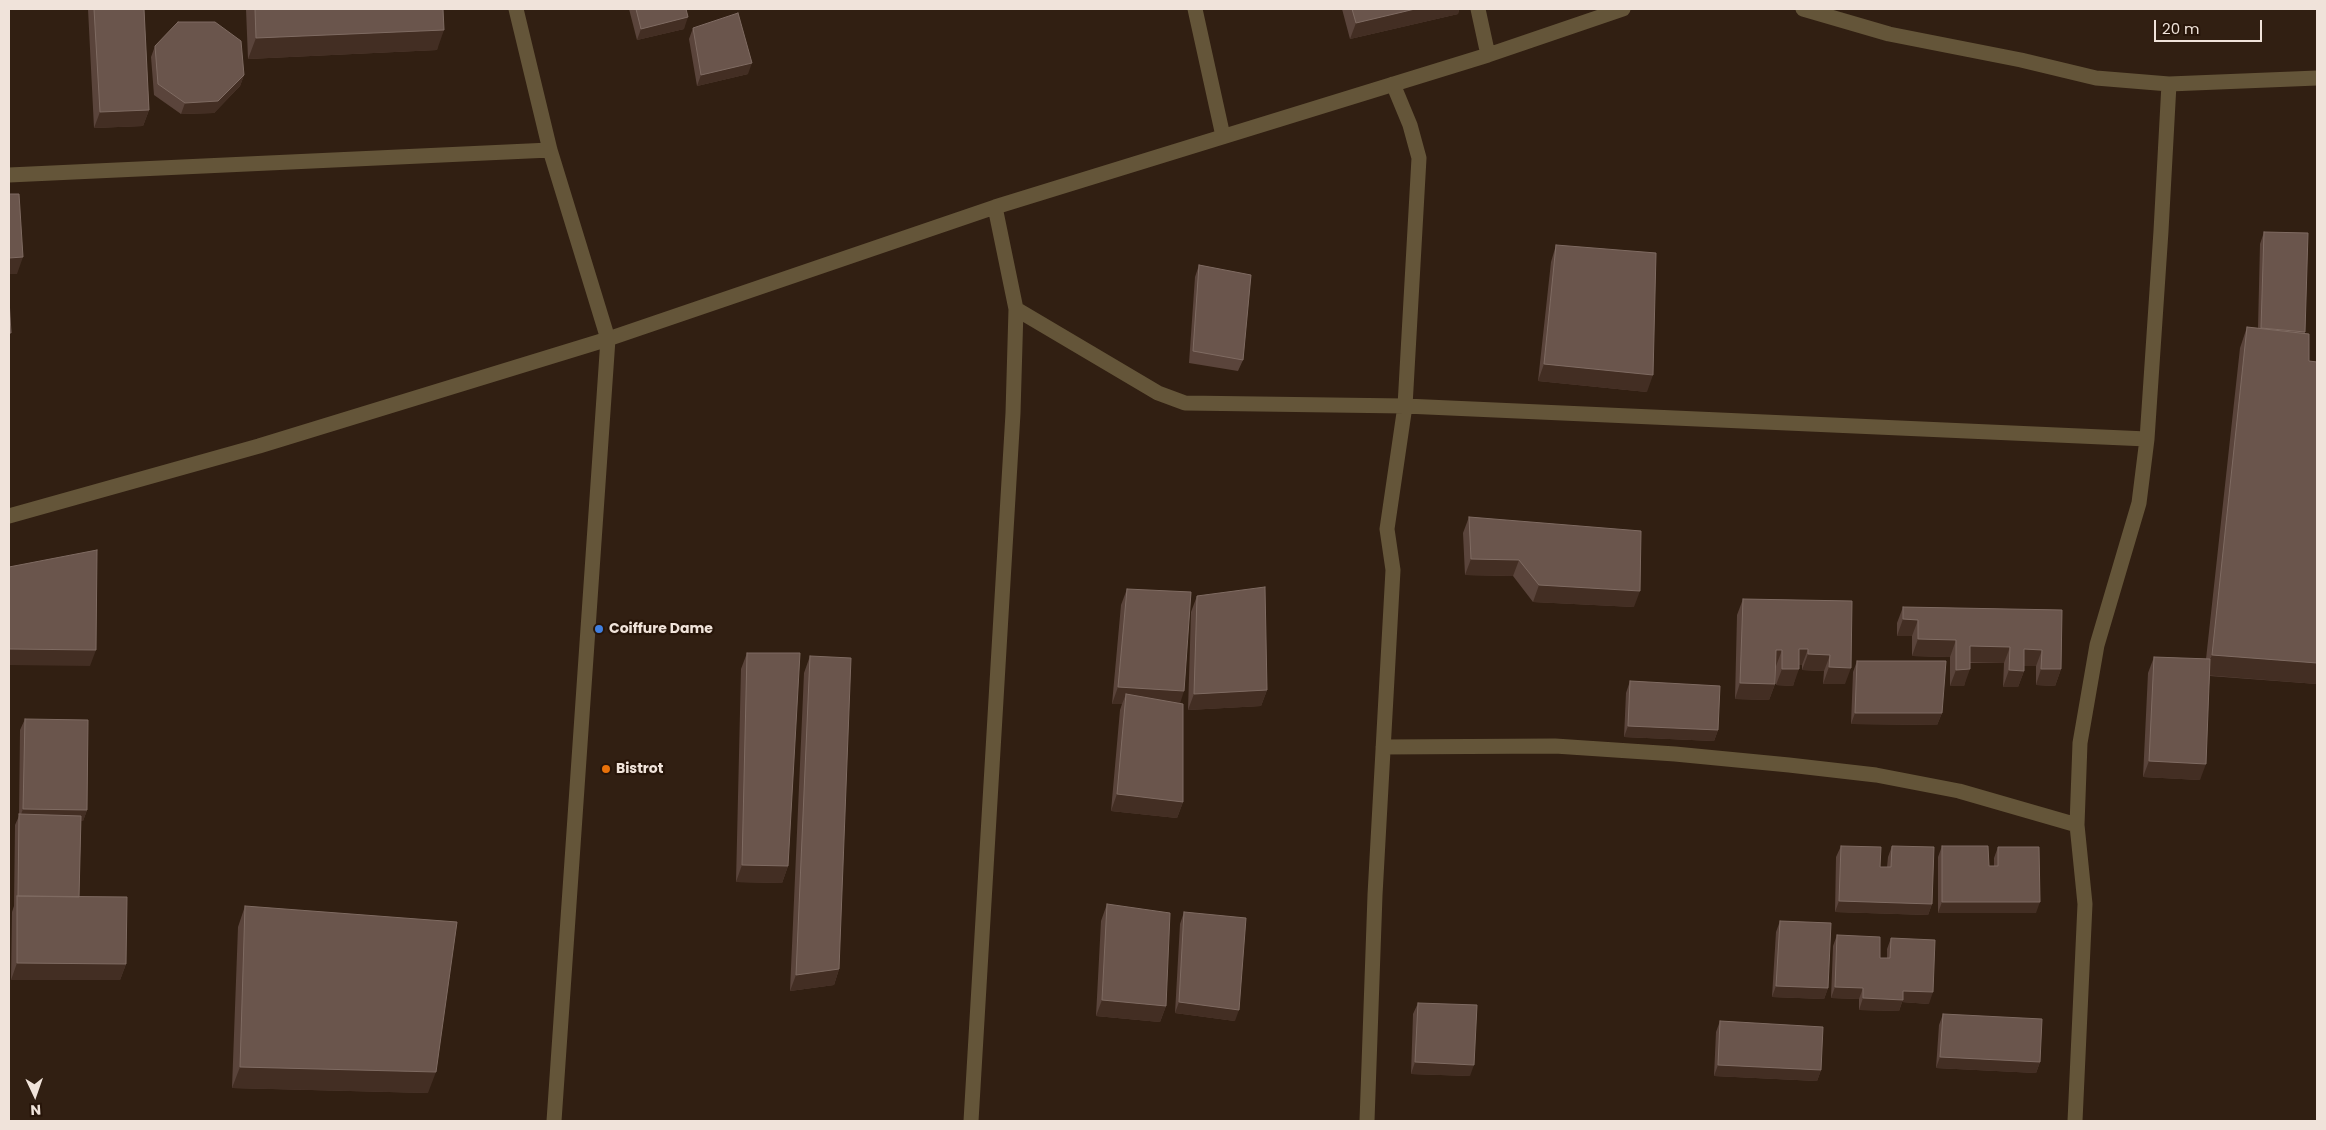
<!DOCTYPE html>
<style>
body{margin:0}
#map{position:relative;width:2326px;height:1130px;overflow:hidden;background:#311f12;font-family:Poppins,sans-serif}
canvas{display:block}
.frame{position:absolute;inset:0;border:10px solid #f0e3da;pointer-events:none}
.north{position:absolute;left:10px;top:1070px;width:50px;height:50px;-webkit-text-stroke:4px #271509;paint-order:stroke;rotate:177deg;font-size:14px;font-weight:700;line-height:20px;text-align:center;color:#f0e3da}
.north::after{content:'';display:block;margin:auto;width:18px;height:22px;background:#f0e3da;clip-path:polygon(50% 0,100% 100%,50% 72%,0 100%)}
.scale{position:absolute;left:2154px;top:20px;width:108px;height:22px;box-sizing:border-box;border:2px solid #f0e3da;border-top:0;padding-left:6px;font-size:15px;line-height:18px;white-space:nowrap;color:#f0e3da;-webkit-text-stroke:4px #271509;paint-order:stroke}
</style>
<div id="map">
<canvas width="2326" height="1130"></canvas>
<div class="frame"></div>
<div class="north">N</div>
<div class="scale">20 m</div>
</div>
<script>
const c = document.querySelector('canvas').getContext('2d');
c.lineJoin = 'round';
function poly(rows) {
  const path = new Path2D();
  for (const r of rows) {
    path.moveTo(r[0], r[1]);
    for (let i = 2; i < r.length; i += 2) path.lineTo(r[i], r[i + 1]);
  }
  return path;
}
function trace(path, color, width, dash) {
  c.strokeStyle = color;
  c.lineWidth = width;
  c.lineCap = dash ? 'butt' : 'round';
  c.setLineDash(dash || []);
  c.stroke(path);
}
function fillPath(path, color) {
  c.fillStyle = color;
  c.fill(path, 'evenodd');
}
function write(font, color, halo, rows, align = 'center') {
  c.font = font + ' Poppins,sans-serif';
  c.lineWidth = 4.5;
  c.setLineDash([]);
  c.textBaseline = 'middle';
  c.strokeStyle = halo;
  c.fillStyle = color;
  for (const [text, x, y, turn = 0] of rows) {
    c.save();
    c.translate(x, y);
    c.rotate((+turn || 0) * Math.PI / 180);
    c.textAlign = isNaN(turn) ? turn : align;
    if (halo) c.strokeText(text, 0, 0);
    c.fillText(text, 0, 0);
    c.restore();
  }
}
trace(poly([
 [516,9,550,150,608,339,554,1121],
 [1195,9,1223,136],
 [1478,9,1488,55],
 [1803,9,1889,34,2021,60,2096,78,2169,84,2317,78],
 [9,175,550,150],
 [1016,309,1158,393,1185,403,1405,406,2147,439],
 [9,516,259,446,608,339,995,207,1488,55,1623,9],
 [1383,747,1555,746,1675,754,1789,765,1876,775,1959,791,2077,825],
 [971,1121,1013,413,1016,309,995,207],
 [1367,1121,1375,895,1393,570,1387,529,1405,406,1419,158,1410,125,1393,84],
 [2075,1121,2085,904,2077,825,2080,743,2097,645,2139,503,2147,439,2161,231,2169,84]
]), '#645539', 15);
fillPath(poly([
 [88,9,144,9,149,110,143,126,94,128],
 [246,9,443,9,437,50,248,59],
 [629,9,686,9,684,29,637,40],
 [1342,9,1459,9,1458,14,1350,39],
 [693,28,748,74,697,86,689,39],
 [155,46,244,75,240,86,214,113,181,114,154,95,151,57],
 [2264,232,2305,333,2309,361,2317,362,2317,684,2210,676,2200,780,2143,777,2148,673,2154,657,2206,659,2240,348,2247,327,2258,328,2260,244],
 [1556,245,1647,392,1538,381,1551,262],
 [1199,265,1243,360,1238,371,1189,363,1195,277],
 [1469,517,1634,607,1533,602,1513,576,1465,575,1463,533],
 [1127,589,1180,704,1183,802,1177,818,1111,811,1120,710,1122,704,1112,704,1121,605],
 [1197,596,1267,690,1261,706,1188,710,1191,612],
 [1743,599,1852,601,1845,684,1823,684,1824,671,1802,670,1802,665,1799,665,1793,686,1776,685,1776,666,1775,666,1775,684,1769,700,1735,699,1737,615],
 [1903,607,2062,610,2061,669,2055,686,2036,685,2036,666,2024,666,2024,671,2018,687,2003,687,2004,663,1970,663,1964,686,1950,686,1950,657,1912,656,1912,636,1897,636,1897,623],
 [747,653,788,866,782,883,736,882,741,669],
 [810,656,839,969,834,985,790,991,804,673],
 [1857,661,1942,713,1937,725,1851,724,1853,672],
 [1630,681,1718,730,1714,741,1624,737,1626,693],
 [25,719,87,810,83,821,81,821,79,897,126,964,120,980,11,980,12,912,14,906,15,825,19,816,20,730],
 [1841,846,1880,867,1887,867,1888,857,1892,846,1932,904,1928,915,1835,912,1836,857],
 [1942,846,1989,866,1994,866,1994,858,1998,847,2036,913,1938,913,1938,857],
 [1107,904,1166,1006,1160,1022,1096,1016,1101,921],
 [245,906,428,1093,232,1088,238,927],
 [1184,912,1235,1021,1175,1013,1180,924],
 [1780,921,1828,988,1824,999,1772,997,1776,932],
 [1837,935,1880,958,1887,958,1887,949,1891,938,1929,1004,1902,1002,1899,1011,1859,1010,1859,999,1831,998,1833,946],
 [1418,1003,1470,1076,1411,1074,1413,1014],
 [1943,1014,2040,1062,2036,1073,1936,1068,1939,1025],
 [1720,1021,1821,1070,1817,1081,1714,1076,1716,1032]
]), '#5a443b');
fillPath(poly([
 [1415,9,1459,9,1458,14,1350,39,1356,23],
 [688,17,684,29,637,40,641,29],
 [444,30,437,50,248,59,256,38],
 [752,63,748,74,697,86,701,75],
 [244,75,240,86,214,113,181,114,185,103],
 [149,110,143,126,94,128,100,112],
 [23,257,17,274,9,274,9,258],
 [1544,364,1653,375,1647,392,1538,381],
 [1471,559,1519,560,1513,576,1465,575],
 [1539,585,1640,591,1634,607,1533,602],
 [1903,619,1918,620,1912,636,1897,636],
 [1918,639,1956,640,1950,657,1912,656],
 [1970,646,2010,647,2004,663,1965,662],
 [9,649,96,650,90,666,9,665],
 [1799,649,1808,649,1802,665,1794,665],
 [2024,649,2042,650,2036,666,2018,666],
 [1776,650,1782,650,1776,666,1770,666],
 [1808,654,1830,655,1824,671,1802,670],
 [2212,655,2317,663,2317,684,2204,675],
 [1829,667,1851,668,1845,684,1823,684],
 [1782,669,1799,669,1793,686,1776,685],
 [1970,669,1964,686,1950,686,1956,670],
 [2041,669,2061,669,2055,686,2036,685],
 [2009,670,2024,671,2018,687,2003,687],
 [1740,683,1775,684,1769,700,1735,699],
 [1118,687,1184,691,1179,707,1126,694,1122,704,1112,704],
 [1267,690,1261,706,1188,710,1194,694],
 [1855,713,1942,713,1937,725,1851,724],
 [1628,726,1718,730,1714,741,1624,737],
 [2149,761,2206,764,2200,780,2143,777],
 [1117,794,1183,802,1177,818,1111,811],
 [23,809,87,810,83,821,19,820],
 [742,865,788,866,782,883,736,882],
 [1839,901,1932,904,1928,915,1835,912],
 [1942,902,2040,902,2036,913,1938,913],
 [17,963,126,964,120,980,11,980],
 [839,969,834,985,790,991,796,975],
 [1776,986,1828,988,1824,999,1772,997],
 [1835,987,1863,988,1859,999,1831,998],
 [1903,991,1933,992,1929,1004,1902,1002,1899,1011,1859,1010,1863,998],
 [1102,1000,1166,1006,1160,1022,1096,1016],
 [1179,1002,1239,1010,1235,1021,1175,1013],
 [1940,1057,2040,1062,2036,1073,1936,1068],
 [1415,1062,1474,1065,1470,1076,1411,1074],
 [1718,1065,1821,1070,1817,1081,1714,1076],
 [240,1067,436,1072,428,1093,232,1088]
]), '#432e23');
const building = poly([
 [94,9,144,9,149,110,100,112,94,9],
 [255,9,443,9,444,30,256,38,255,9],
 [636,9,686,9,688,17,641,29,636,9],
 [1352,9,1415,9,1356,23,1352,9],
 [738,13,752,63,701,75,693,28,738,13],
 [178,22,215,22,241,41,244,75,218,101,185,103,158,84,155,46,178,22],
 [9,194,19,194,23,257,9,258,9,194],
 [2264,232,2308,233,2305,332,2261,328,2264,232],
 [1556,245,1656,253,1653,375,1544,364,1556,245],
 [1199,265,1251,275,1243,360,1193,351,1199,265],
 [9,299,11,333,9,333,9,299],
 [2247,327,2309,334,2309,361,2317,362,2317,663,2212,655,2247,327],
 [1469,517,1641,531,1640,591,1539,585,1519,560,1471,559,1469,517],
 [97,550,96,650,9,649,9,567,97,550],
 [1265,587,1267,690,1194,694,1197,596,1265,587],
 [1127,589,1191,592,1184,691,1118,687,1127,589],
 [1743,599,1852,601,1851,668,1829,667,1830,655,1808,654,1808,649,1799,649,1799,669,1782,669,1782,650,1776,650,1775,684,1740,683,1743,599],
 [1903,607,2062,610,2061,669,2041,669,2042,650,2024,649,2024,671,2009,670,2010,647,1970,646,1970,669,1956,670,1956,640,1918,639,1918,620,1903,619,1903,607],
 [747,653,800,653,788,866,742,865,747,653],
 [810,656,851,658,839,969,796,975,810,656],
 [2154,657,2210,659,2206,764,2149,761,2154,657],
 [1857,661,1946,661,1942,713,1855,713,1857,661],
 [1630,681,1720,686,1718,730,1628,726,1630,681],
 [1126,694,1183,704,1183,802,1117,794,1126,694],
 [25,719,88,720,87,810,23,809,25,719],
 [19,814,81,816,79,897,18,896,19,814],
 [1841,846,1881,847,1880,867,1891,867,1892,846,1934,847,1932,904,1839,901,1841,846],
 [1942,846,1988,846,1989,866,1998,866,1998,847,2039,847,2040,902,1942,902,1942,846],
 [17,896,127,897,126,964,17,963,17,896],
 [1107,904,1170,913,1166,1006,1102,1000,1107,904],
 [245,906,457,922,436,1072,240,1067,245,906],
 [1184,912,1246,918,1239,1010,1179,1002,1184,912],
 [1780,921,1831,923,1828,988,1776,986,1780,921],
 [1837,935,1880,937,1880,958,1890,958,1891,938,1935,940,1933,992,1903,991,1903,1000,1863,998,1863,988,1835,987,1837,935],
 [1418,1003,1477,1005,1474,1065,1415,1062,1418,1003],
 [1943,1014,2042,1019,2040,1062,1940,1057,1943,1014],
 [1720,1021,1823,1027,1821,1070,1718,1065,1720,1021]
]);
fillPath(building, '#6a554c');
trace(building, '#7f6b62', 1);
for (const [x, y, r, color] of [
 [599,629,5,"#3f7fe0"],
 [606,769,5,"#e8710a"]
]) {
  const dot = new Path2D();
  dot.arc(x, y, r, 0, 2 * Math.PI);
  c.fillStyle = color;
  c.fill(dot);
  trace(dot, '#271509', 2);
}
write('bold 14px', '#f0e3da', '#271509', [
 ["Coiffure Dame",609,629],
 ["Bistrot",616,769]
], 'left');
</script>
